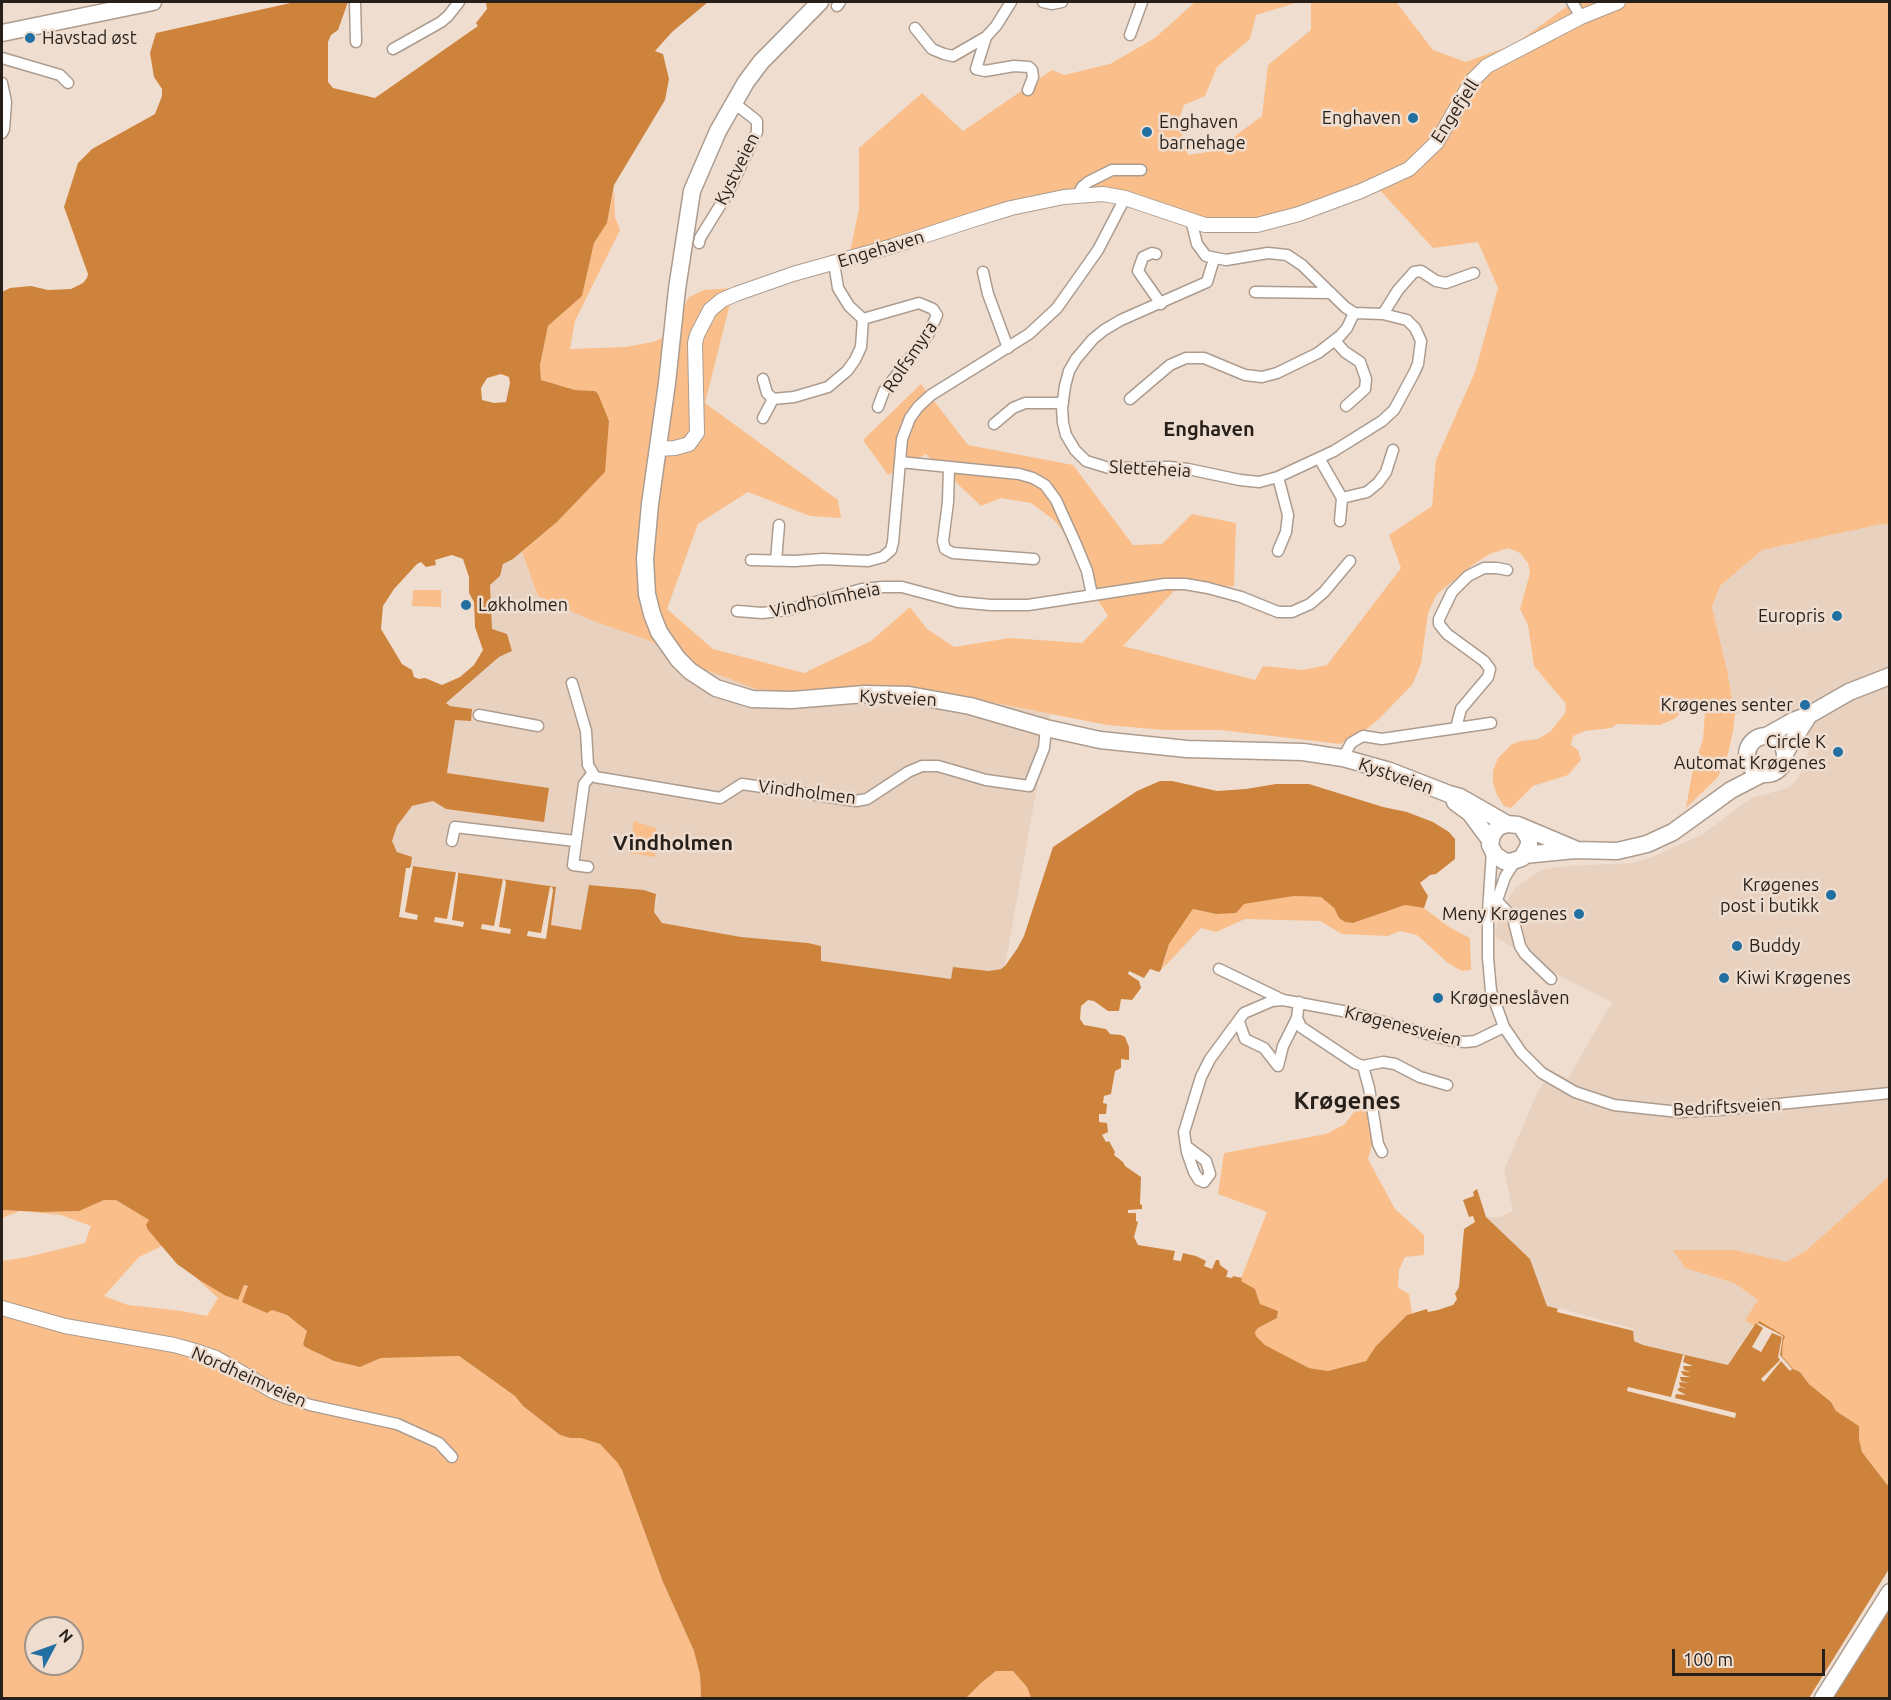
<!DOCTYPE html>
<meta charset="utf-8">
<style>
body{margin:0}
#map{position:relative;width:1891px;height:1700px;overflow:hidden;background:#efded0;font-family:Ubuntu,sans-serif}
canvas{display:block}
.frame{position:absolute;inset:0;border:3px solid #261f1a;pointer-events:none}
.north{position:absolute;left:24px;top:1616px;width:60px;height:60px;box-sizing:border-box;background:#efded0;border:2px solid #9f9287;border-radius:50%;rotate:49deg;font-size:16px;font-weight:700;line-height:24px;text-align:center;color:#261f1a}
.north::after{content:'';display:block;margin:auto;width:21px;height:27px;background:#2270a2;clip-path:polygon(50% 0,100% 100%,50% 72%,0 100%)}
.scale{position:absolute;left:1672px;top:1649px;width:153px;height:27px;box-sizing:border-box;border:3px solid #261f1a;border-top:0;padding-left:8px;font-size:18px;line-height:21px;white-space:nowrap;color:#261f1a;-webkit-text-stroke:4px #efded0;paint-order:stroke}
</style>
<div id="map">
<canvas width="1891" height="1700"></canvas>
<div class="frame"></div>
<div class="north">N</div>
<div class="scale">100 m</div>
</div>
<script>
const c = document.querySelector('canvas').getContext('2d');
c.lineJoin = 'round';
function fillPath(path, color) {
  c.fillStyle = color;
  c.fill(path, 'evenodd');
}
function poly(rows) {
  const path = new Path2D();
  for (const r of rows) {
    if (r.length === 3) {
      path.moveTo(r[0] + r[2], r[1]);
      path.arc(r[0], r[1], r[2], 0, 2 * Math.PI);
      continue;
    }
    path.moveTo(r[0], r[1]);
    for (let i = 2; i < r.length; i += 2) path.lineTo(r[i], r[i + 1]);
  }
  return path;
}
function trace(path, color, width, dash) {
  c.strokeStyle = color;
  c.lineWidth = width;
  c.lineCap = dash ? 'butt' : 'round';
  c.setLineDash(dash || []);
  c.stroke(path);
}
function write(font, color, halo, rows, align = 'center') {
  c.font = font + ' Ubuntu,sans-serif';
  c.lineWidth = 5;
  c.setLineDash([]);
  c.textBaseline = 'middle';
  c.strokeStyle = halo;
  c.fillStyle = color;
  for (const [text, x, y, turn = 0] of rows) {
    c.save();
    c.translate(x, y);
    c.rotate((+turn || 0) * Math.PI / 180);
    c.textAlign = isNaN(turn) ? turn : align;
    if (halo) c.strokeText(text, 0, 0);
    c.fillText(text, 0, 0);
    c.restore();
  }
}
fillPath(poly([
 [1882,524,1888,525,1890,531,1889,1176,1807,1250,1787,1263,1735,1250,1685,1268,1734,1283,1759,1301,1745,1320,1753,1326,1728,1365,1643,1345,1634,1341,1633,1328,1547,1306,1530,1259,1486,1217,1500,1217,1513,1211,1504,1170,1538,1091,1553,1072,1568,1078,1612,1002,1550,971,1495,936,1499,915,1508,899,1517,886,1541,870,1565,866,1633,863,1652,857,1703,834,1751,798,1788,788,1797,779,1806,765,1809,742,1786,717,1770,706,1735,715,1727,670,1712,607,1720,586,1762,550],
 [522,552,538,596,593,621,648,640,701,668,874,688,934,691,1050,714,1005,966,1001,969,989,971,953,967,952,979,821,961,808,943,741,937,662,923,654,912,657,898,654,892,600,885,585,908,581,930,550,925,556,887,411,865,397,852,392,841,397,826,412,806,433,801,446,809,544,822,549,788,447,773,455,719,472,709,450,706,446,703,499,657,512,651,492,630,490,585,500,576,503,564,513,559]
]), '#e8d1bf');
fillPath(poly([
 [1195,2,1299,2,1256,15,1250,39,1217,67,1205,96,1184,105,1178,122,1188,155,1215,151,1262,116,1268,65,1311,30,1311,2,1396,2,1433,50,1466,62,1515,44,1573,2,1889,2,1889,531,1888,525,1882,524,1762,550,1720,586,1712,607,1727,670,1735,715,1733,731,1728,754,1718,777,1686,808,1692,774,1703,739,1705,713,1699,705,1692,704,1674,719,1660,725,1617,724,1611,728,1585,731,1573,736,1571,745,1578,750,1581,760,1568,775,1533,786,1511,808,1504,806,1497,795,1493,783,1493,771,1498,758,1512,744,1521,741,1538,739,1551,731,1565,713,1566,704,1534,666,1528,625,1520,609,1530,573,1528,563,1520,553,1508,548,1490,554,1474,564,1437,594,1428,613,1421,664,1412,685,1379,719,1363,732,1340,744,1221,730,1164,730,1107,725,934,691,874,688,815,693,756,689,701,668,648,640,593,621,538,596,522,552,557,522,605,472,595,391,575,390,541,380,540,365,548,326,582,296,594,243,607,223,614,189,615,217,620,230,575,321,570,349,625,347,653,342,668,335,689,297,704,290,734,288,705,403,838,500,841,518,810,516,748,492,698,524,667,609,713,649,804,673,871,641,910,607,927,629,954,647,1010,638,1082,643,1108,616,1084,579,1079,550,1055,521,1031,503,1001,498,981,506,926,454,888,475,863,440,921,384,968,445,1073,465,1133,545,1162,544,1192,514,1236,523,1234,586,1174,591,1123,646,1255,680,1263,666,1303,670,1327,665,1401,568,1389,535,1432,506,1436,460,1475,372,1498,288,1478,242,1433,248,1378,188,1271,227,1222,232,1097,197,1067,195,850,252,859,209,859,148,922,93,963,131,1052,70,1064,75,1110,64,1155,38],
 [413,590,441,590,441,607,412,606],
 [634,821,656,828,655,857,629,853],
 [1294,896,1321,897,1334,908,1339,918,1345,922,1353,923,1405,905,1424,908,1449,927,1470,938,1471,970,1462,971,1448,963,1417,935,1400,931,1388,936,1342,934,1320,921,1245,919,1216,932,1201,928,1162,969,1169,944,1193,909,1216,914,1244,904],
 [1359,1105,1366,1105,1373,1141,1368,1159,1395,1209,1424,1235,1424,1255,1405,1257,1399,1270,1398,1288,1409,1294,1412,1313,1407,1315,1376,1346,1366,1361,1328,1371,1309,1368,1265,1345,1256,1336,1255,1332,1258,1328,1277,1318,1278,1311,1260,1304,1255,1289,1240,1281,1267,1212,1218,1194,1224,1153,1326,1134,1345,1124],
 [1889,1176,1889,1487,1862,1452,1859,1439,1859,1426,1836,1411,1831,1402,1809,1384,1800,1372,1793,1369,1782,1356,1783,1342,1759,1322,1753,1326,1745,1320,1758,1300,1734,1283,1685,1268,1673,1250,1735,1250,1787,1262,1807,1250],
 [104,1200,116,1200,149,1220,148,1230,162,1246,139,1257,104,1296,128,1305,182,1311,207,1316,218,1298,194,1276,226,1296,238,1300,244,1285,248,1287,272,1310,287,1315,307,1331,303,1344,305,1347,334,1361,355,1366,365,1365,381,1358,459,1356,515,1396,523,1406,560,1435,570,1438,581,1438,600,1444,618,1462,622,1470,663,1582,694,1651,700,1675,701,1698,2,1698,2,1261,27,1257,85,1243,91,1226,61,1215,20,1211,2,1218,2,1210,42,1212,78,1211],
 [36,1628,72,1628,72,1664,36,1664],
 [996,1671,1014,1671,1027,1687,1031,1698,966,1698,981,1683]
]), '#fabe8a');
fillPath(poly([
 [295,2,348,2,338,30,331,35,328,42,328,82,333,88,375,98,478,26,476,23,487,9,486,2,708,2,672,32,655,51,663,54,669,79,665,100,614,185,607,223,594,243,582,296,548,326,540,365,541,380,575,390,595,391,598,394,609,421,605,472,557,522,513,559,503,564,500,576,490,585,492,629,507,634,512,651,499,657,446,703,450,706,472,709,471,721,455,720,447,773,549,788,544,822,446,809,433,801,412,806,397,826,392,841,397,852,412,857,411,865,413,866,556,887,551,925,581,930,589,885,644,890,656,894,654,912,662,923,741,937,808,943,821,946,821,961,951,979,953,967,989,971,1001,969,1005,966,1017,949,1024,936,1053,847,1137,791,1160,781,1172,781,1217,791,1246,789,1276,784,1309,784,1383,807,1407,812,1433,822,1449,832,1455,839,1455,859,1436,874,1430,875,1420,883,1428,896,1424,908,1405,905,1353,923,1345,922,1339,918,1334,908,1321,897,1294,896,1244,904,1236,913,1216,914,1193,909,1169,944,1161,970,1159,972,1150,969,1144,978,1129,971,1128,974,1139,981,1141,988,1132,1000,1121,999,1119,1011,1108,1011,1094,1001,1088,1000,1081,1006,1080,1019,1084,1025,1106,1029,1110,1034,1121,1035,1125,1037,1129,1047,1129,1060,1121,1059,1121,1068,1115,1071,1111,1094,1104,1096,1103,1103,1107,1104,1106,1114,1099,1114,1099,1122,1107,1123,1108,1132,1102,1135,1106,1142,1109,1141,1115,1152,1114,1155,1123,1162,1125,1166,1141,1177,1140,1204,1142,1205,1142,1209,1128,1210,1128,1213,1136,1213,1136,1221,1138,1222,1134,1237,1138,1245,1175,1251,1173,1260,1181,1261,1183,1253,1196,1256,1206,1261,1204,1266,1212,1269,1216,1260,1219,1260,1220,1265,1228,1271,1226,1277,1232,1278,1233,1276,1242,1278,1241,1281,1255,1289,1260,1304,1278,1311,1277,1318,1258,1328,1255,1332,1256,1336,1265,1345,1309,1368,1328,1371,1366,1361,1376,1346,1407,1315,1427,1309,1428,1312,1438,1310,1453,1305,1457,1299,1455,1294,1459,1287,1464,1229,1475,1222,1473,1216,1469,1217,1463,1200,1474,1196,1473,1192,1477,1189,1486,1217,1530,1259,1547,1306,1633,1328,1634,1341,1643,1345,1728,1365,1756,1323,1757,1324,1759,1321,1785,1336,1783,1342,1782,1356,1793,1369,1800,1372,1809,1384,1831,1402,1836,1411,1859,1426,1859,1439,1862,1452,1889,1487,1889,1698,1031,1698,1027,1687,1013,1671,996,1671,981,1683,966,1698,701,1698,700,1675,694,1651,663,1582,622,1470,617,1462,600,1444,581,1438,570,1438,560,1435,523,1406,515,1396,459,1356,381,1358,360,1367,334,1361,305,1347,303,1344,307,1331,287,1315,272,1310,267,1313,242,1302,248,1286,244,1285,238,1300,226,1296,201,1281,177,1264,148,1230,146,1225,149,1220,116,1200,104,1200,79,1211,42,1212,2,1210,2,292,10,288,31,286,48,290,71,289,83,283,87,278,88,274,64,207,78,163,92,149,155,114,162,96,162,89,154,77,150,53,156,33],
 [501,374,509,377,510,383,506,402,494,403,482,400,481,388,487,378],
 [452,555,463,559,469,577,469,593,474,602,475,627,483,650,474,665,460,677,442,685,425,678,419,679,414,677,412,670,402,664,381,629,383,606,394,589,417,564,421,562,426,567,436,565,435,560]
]), '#cd833c');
fillPath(poly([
 [411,865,413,866,405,912,418,915,417,920,399,917,406,868,410,868],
 [456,872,458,872,458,876,452,920,464,922,463,927,434,922,435,917,447,919],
 [503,879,505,880,506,883,499,927,511,929,510,934,481,929,482,924,494,926],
 [550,887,552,887,553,890,546,939,527,936,528,931,541,933],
 [1558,1308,1633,1328,1634,1331,1557,1312],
 [1758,1323,1783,1336,1780,1355,1792,1369,1790,1371,1781,1361,1764,1382,1761,1379,1780,1360,1778,1357,1782,1337,1772,1333,1761,1352,1752,1347,1763,1328,1757,1324],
 [1683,1355,1685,1355,1683,1362,1693,1366,1683,1366,1684,1370,1691,1372,1681,1371,1683,1375,1690,1377,1680,1377,1681,1381,1689,1383,1679,1382,1680,1386,1687,1389,1680,1387,1677,1390,1686,1395,1676,1394,1675,1398,1736,1413,1735,1418,1627,1391,1628,1387,1671,1397],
 [1889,1569,1889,1603,1830,1698,1809,1698]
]), '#efded0');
const street = poly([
 [355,2,356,42],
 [1043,2,1052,4,1062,2],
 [1572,2,1581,17],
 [837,6,840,2],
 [915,28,932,49,944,54,953,56,986,37,996,26,1011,2],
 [1130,35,1142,2],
 [986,37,976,69,985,71,1014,66,1029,67,1032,70,1033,77,1028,90],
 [393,49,441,22,448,16,459,2],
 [2,58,60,75,68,83],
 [2,83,6,102,4,129,2,133],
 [1078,195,1082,187,1088,182,1112,170,1141,170],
 [1191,220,1197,244,1206,256,1226,260,1268,253,1287,255,1302,265,1345,307,1354,313,1383,314,1407,320,1415,328,1421,341,1418,364,1414,373,1394,410,1382,421,1334,451,1278,477,1259,482,1240,480,1188,469,1169,467,1109,468,1086,461,1075,450,1066,435,1063,423,1062,408,1065,386,1069,371,1076,359,1093,339,1104,330,1121,320,1207,282,1214,259],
 [699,243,700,238,729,191,757,132,757,121,733,102],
 [1156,254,1152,253,1143,257,1138,271,1161,304],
 [983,272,988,294,1008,348],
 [1255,292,1331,293],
 [1383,314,1398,290,1414,272,1421,271,1436,281,1446,283,1474,273],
 [863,319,919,303,933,309,937,315,928,335,884,391,878,407],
 [1335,341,1345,352,1360,362,1366,379,1365,389,1346,406],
 [763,379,767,393,773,399,794,397,828,387,847,371,855,360,861,347,863,319,849,306,838,288,834,263],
 [1130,399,1170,365,1186,358,1204,358,1245,375,1262,377,1277,373,1318,353,1340,336,1347,328,1354,313],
 [763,418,773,399],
 [994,424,1013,408,1025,403,1063,403],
 [1319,458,1342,498,1340,521],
 [900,462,1019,474,1033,478,1045,485,1056,500,1075,542,1087,571,1092,595],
 [949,468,948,502,943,541,945,549,953,553,1034,559],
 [1278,477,1288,515,1286,532,1278,551],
 [1342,498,1367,492,1378,483,1386,472,1393,450],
 [751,560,795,561,823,559,868,561,883,557,891,550,893,542,902,439,910,418,918,407,931,395,1029,334,1057,308,1098,250,1125,198],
 [776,561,779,525],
 [737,611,762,613,788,610,862,589,883,587,902,587,958,602,991,605,1028,605,1165,584,1185,584,1208,588,1241,597,1278,612,1292,612,1310,604,1324,592,1350,561],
 [572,683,586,731,588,765,595,777,720,798,742,784,856,801,867,799,908,772,922,766,938,766,986,780,1029,786,1044,748,1046,728],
 [479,715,538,726],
 [1456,728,1461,709,1488,677,1490,669,1484,661,1447,634,1439,624,1439,619,1452,592,1468,576,1484,568,1497,568,1507,570],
 [1343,758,1351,743,1363,736,1382,739,1491,723],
 [452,841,455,827,575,841],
 [1492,851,1488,912,1488,958,1491,991,1504,1027,1521,1052,1542,1073,1575,1092,1614,1105,1679,1112,1718,1110,1890,1093],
 [588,867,573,865,584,784,592,774],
 [1496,900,1513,918,1520,946,1525,954,1551,979],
 [1495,906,1505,877,1515,861],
 [1219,969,1283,1000],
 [1299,1002,1297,1018,1301,1027,1355,1063,1363,1066,1383,1062,1395,1064,1420,1077,1447,1085],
 [1239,1022,1245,1039,1264,1048,1278,1066],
 [1278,1066,1283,1046,1297,1018],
 [1363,1066,1369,1088,1378,1144,1382,1152],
 [1186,1146,1206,1161,1210,1174,1204,1182,1199,1180,1194,1172,1187,1152,1184,1132,1201,1077,1210,1059,1244,1013,1272,1001,1283,1000,1348,1012,1449,1040,1465,1042,1475,1041,1504,1027],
 [291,1398,310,1405,397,1424,439,1443,452,1457]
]);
const secondary = poly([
 [657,449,675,448,689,444,697,433,695,343,697,335,710,310,722,300,736,294,793,274,893,246,969,221,1011,208,1064,197,1103,194,1125,198,1205,225,1257,225,1299,214,1361,191,1409,169,1437,142,1472,81,1487,66,1581,17,1618,2],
 [2,1308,65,1326,174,1345,199,1352,216,1358,273,1391,291,1398]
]);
const primary = poly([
 [820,2,761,62,746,82,718,131,692,191,677,289,667,383,650,504,645,559,647,594,652,614,659,632,678,659,690,671,716,688,752,699,792,700,865,694,909,695,970,706,1046,728,1100,740,1187,749,1303,752,1343,758,1390,771,1449,794,1460,797,1507,824],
 [2,33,153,2],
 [1768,735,1793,721,1809,715,1849,692,1890,676],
 [1766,755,19],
 [1785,753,1809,715],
 [1455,802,1470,813,1490,840],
 [1523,829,1529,839,1529,845,1522,858,1510,862,1504,861,1495,855,1490,845,1492,835,1498,827,1507,824,1518,825,1575,849],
 [1524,855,1575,850,1617,851,1647,844,1673,832,1731,790,1764,773],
 [1823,1698,1890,1592]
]);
trace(street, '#ac9c8f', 13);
trace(secondary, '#ac9c8f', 16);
trace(primary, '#ac9c8f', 19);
trace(street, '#fff', 10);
trace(secondary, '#fff', 14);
trace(primary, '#fff', 16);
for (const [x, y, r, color] of [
 [30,38,6,"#2270a2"],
 [1413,118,6,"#2270a2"],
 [1147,132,6,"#2270a2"],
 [466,605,6,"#2270a2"],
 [1837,616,6,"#2270a2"],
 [1805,705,6,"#2270a2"],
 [1838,752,6,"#2270a2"],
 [1831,895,6,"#2270a2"],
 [1579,914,6,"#2270a2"],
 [1737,946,6,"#2270a2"],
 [1724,978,6,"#2270a2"],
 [1438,998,6,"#2270a2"]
]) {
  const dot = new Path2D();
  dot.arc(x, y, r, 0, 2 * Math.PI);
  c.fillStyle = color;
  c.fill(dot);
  trace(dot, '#efded0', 2);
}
write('18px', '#261f1a', '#efded0', [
 ["Havstad øst",42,38],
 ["Enghaven",1401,118,"right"],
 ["Enghaven",1159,122],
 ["barnehage",1159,143],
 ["Løkholmen",478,605],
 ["Europris",1825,616,"right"],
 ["Krøgenes senter",1793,705,"right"],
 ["Circle K",1826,742,"right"],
 ["Automat Krøgenes",1826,763,"right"],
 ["Krøgenes",1819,885,"right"],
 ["post i butikk",1819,906,"right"],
 ["Meny Krøgenes",1567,914,"right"],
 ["Buddy",1749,946],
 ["Kiwi Krøgenes",1736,978],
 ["Krøgeneslåven",1450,998]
], 'left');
write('18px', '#261f1a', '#efded0', [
 ["Engefjell",1455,111,-57],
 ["Kystveien",737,169,-64],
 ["Engehaven",881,249,-17],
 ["Rolfsmyra",910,357,-56],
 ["Sletteheia",1150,469,3],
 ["Vindholmheia",825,600,-12],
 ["Kystveien",898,698,3],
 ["Kystveien",1396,776,19],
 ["Vindholmen",807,792,7],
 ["Krøgenesveien",1403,1026,14],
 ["Bedriftsveien",1727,1107,-3],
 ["Nordheimveien",249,1377,24]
]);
write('bold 20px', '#261f1a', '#efded0', [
 ["Enghaven",1209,429]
]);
write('bold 21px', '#261f1a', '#efded0', [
 ["Vindholmen",673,843]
]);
write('bold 24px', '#261f1a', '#efded0', [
 ["Krøgenes",1347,1101]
]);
</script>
